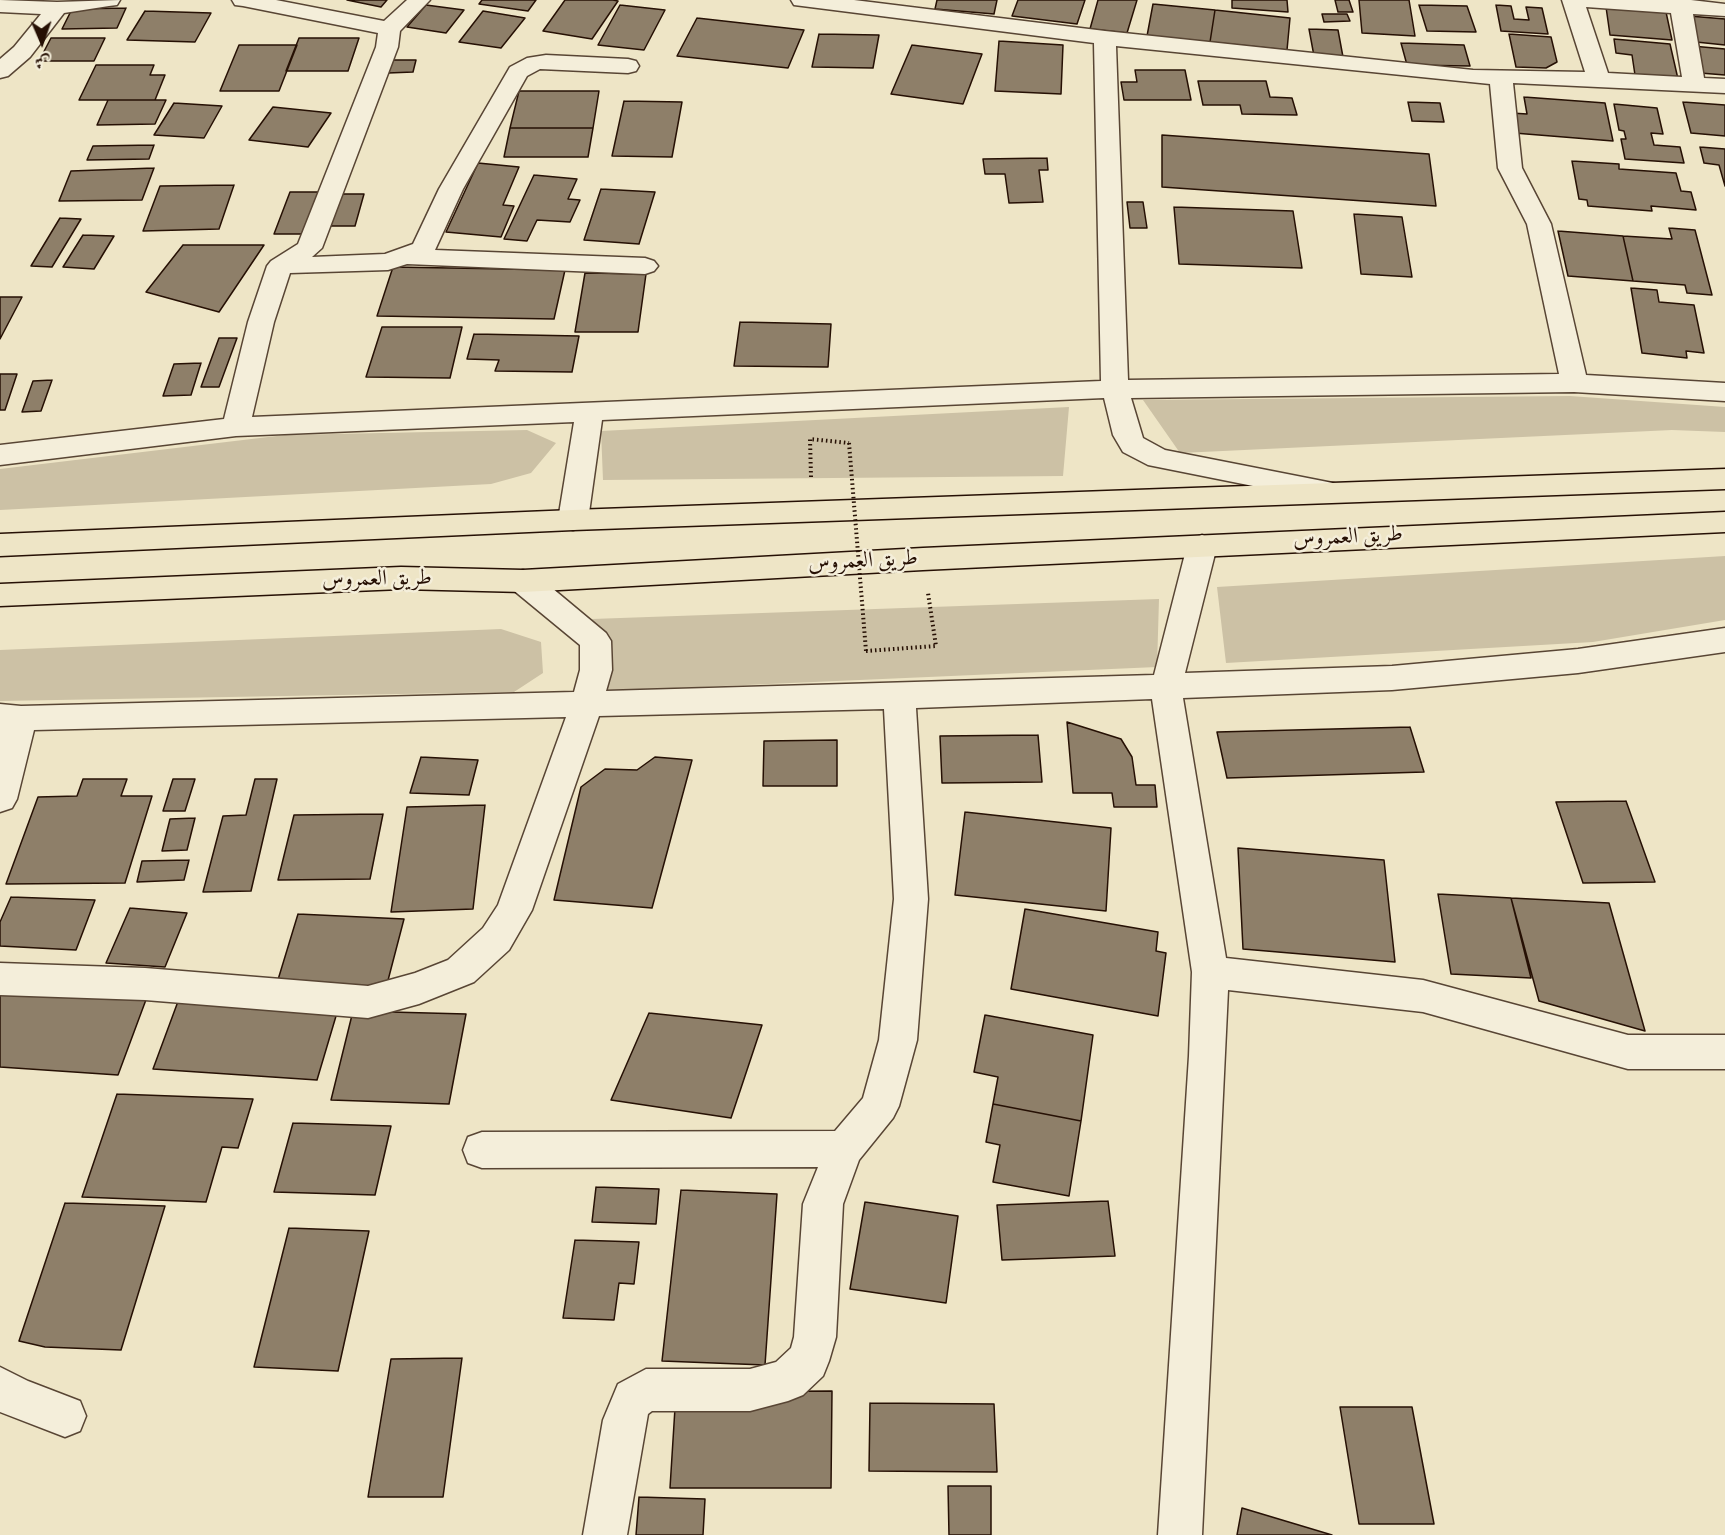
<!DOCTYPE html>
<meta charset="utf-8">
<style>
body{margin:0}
#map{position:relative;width:1725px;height:1535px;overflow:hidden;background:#eee5c6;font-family:"Sorts Mill Goudy",Amiri,serif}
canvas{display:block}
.north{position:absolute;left:12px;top:12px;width:60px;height:60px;-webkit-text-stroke:4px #f4eeda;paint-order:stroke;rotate:178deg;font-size:16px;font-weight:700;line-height:24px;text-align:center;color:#261004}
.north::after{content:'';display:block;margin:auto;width:21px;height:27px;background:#261004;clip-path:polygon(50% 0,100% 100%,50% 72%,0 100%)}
</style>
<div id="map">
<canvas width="1725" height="1535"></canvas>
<div class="north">ش</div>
</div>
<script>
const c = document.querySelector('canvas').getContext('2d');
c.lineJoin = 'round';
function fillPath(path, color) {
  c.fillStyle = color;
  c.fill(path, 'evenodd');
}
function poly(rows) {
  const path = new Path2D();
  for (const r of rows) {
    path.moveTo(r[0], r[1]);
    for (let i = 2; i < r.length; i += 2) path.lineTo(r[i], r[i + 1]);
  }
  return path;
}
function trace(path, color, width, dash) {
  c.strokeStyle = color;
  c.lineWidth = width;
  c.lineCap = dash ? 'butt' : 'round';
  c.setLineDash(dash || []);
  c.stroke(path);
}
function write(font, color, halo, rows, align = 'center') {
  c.font = font + ' "Sorts Mill Goudy",Amiri,serif';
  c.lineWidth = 5;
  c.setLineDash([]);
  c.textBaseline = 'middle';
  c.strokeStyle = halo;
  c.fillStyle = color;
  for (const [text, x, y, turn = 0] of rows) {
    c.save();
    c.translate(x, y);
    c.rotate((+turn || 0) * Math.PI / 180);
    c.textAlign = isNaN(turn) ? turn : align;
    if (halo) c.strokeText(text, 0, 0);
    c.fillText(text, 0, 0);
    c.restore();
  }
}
fillPath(poly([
 [1570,396,1725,407,1725,432,1672,430,1180,453,1143,400],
 [1069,407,1063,476,603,480,601,431],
 [527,430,556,443,531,473,491,484,0,510,0,469,285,435],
 [1725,556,1725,620,1593,642,1226,663,1217,587],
 [1159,599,1157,667,608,691,592,619],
 [501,629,541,642,543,673,514,692,0,701,0,650]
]), '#ccc1a5');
const building = poly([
 [347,0,387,0,381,7,347,0],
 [482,0,536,0,528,11,479,4,482,0],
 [565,0,613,0,618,1,592,39,543,31,565,0],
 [937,0,997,0,994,14,935,9,937,0],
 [1018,0,1085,0,1077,24,1012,16,1018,0],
 [1098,0,1137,0,1127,33,1090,29,1098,0],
 [1232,0,1287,0,1288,12,1232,8,1232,0],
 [1335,0,1349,0,1353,12,1338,12,1335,0],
 [1359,0,1409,0,1415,36,1362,33,1359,0],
 [1153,4,1215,10,1210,42,1147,36,1153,4],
 [426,5,464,10,446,33,407,27,426,5],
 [620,5,665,10,644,50,598,45,620,5],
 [1419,5,1467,6,1476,32,1427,31,1419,5],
 [1496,5,1511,6,1514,19,1529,20,1526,7,1542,8,1548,34,1501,31,1496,5],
 [1606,7,1666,12,1672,40,1610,35,1606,7],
 [126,8,117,28,62,29,72,9,126,8],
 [1215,10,1290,18,1287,50,1210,42,1215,10],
 [145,11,211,13,195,42,127,40,145,11],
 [483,11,525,18,501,48,459,42,483,11],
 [1322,14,1347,14,1350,21,1324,22,1322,14],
 [1689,16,1725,19,1725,45,1696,42,1689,16],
 [697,18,804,30,788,68,677,56,697,18],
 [1309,29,1338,30,1343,57,1314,56,1309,29],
 [819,34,879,35,873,68,812,67,819,34],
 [1509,34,1551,37,1557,62,1546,68,1516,67,1509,34],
 [51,38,105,38,94,61,39,61,51,38],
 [299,38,359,38,348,71,286,71,299,38],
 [1614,39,1670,44,1678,79,1635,75,1632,55,1616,53,1614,39],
 [999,41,1063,45,1061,94,995,91,999,41],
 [1401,43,1464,45,1470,66,1407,65,1401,43],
 [239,45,297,45,279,91,220,91,239,45],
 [912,45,982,54,963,104,891,94,912,45],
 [1692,46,1725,49,1725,75,1700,73,1692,46],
 [391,60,416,60,413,72,388,73,391,60],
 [96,65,154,65,150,75,165,75,155,100,79,100,96,65],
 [1135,70,1185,70,1191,100,1124,100,1121,82,1137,82,1135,70],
 [1198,81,1266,81,1270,97,1292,98,1297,115,1242,114,1240,105,1203,105,1198,81],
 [519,91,599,91,593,128,510,128,519,91],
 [1524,97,1605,103,1613,141,1514,133,1511,113,1527,114,1524,97],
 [108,100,166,100,155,124,97,125,108,100],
 [624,101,682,102,672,157,612,156,624,101],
 [1408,102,1440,103,1444,122,1412,121,1408,102],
 [1683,102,1725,105,1725,136,1691,133,1683,102],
 [174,103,222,106,204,138,154,135,174,103],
 [1614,104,1657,108,1663,134,1651,133,1654,145,1680,147,1684,163,1625,159,1621,139,1626,139,1624,131,1619,130,1614,104],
 [273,107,331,113,308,147,249,140,273,107],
 [510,128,593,128,588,157,504,157,510,128],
 [1162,135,1429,154,1436,206,1162,187,1162,135],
 [154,145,149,159,87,160,93,146,154,145],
 [1700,147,1725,149,1725,186,1719,165,1704,163,1700,147],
 [1047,158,1048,170,1039,170,1043,202,1009,203,1005,174,985,174,983,159,1047,158],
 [1572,161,1619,164,1619,169,1676,173,1681,191,1691,192,1696,210,1651,206,1652,211,1588,206,1587,200,1579,199,1572,161],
 [478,163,519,167,503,205,514,206,501,237,446,232,478,163],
 [154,168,142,200,59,201,71,171,154,168],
 [534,175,577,179,568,199,580,200,570,222,537,220,527,241,504,239,534,175],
 [234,185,219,229,143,231,160,186,234,185],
 [601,189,655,192,639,244,584,240,601,189],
 [290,192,320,192,306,234,274,234,290,192],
 [339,194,364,194,355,226,329,226,339,194],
 [1127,202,1143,202,1147,228,1130,228,1127,202],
 [1174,207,1293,211,1302,268,1179,264,1174,207],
 [1354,214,1402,217,1412,277,1361,274,1354,214],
 [60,218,81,219,52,267,31,266,60,218],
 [1669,228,1695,230,1712,295,1687,293,1685,285,1633,281,1623,236,1672,239,1669,228],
 [1558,231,1623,236,1633,281,1568,276,1558,231],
 [83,235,114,236,94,269,63,267,83,235],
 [183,245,264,245,219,312,146,292,183,245],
 [393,267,565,270,554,319,377,316,393,267],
 [585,273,646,274,638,332,575,332,585,273],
 [1631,288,1657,290,1659,302,1694,305,1704,353,1686,351,1687,358,1642,353,1631,288],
 [0,297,22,297,0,339,0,297],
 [740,322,831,324,828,367,734,366,740,322],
 [382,327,462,327,450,378,366,377,382,327],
 [474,334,579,336,572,372,495,371,499,360,467,359,474,334],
 [219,338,237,338,219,387,201,387,219,338],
 [201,363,191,395,163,396,174,364,201,363],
 [0,374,17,374,5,410,0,410,0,374],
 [52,380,41,411,22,412,33,381,52,380],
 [1067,722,1121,739,1132,757,1136,785,1155,785,1157,807,1114,807,1112,793,1073,793,1067,722],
 [1410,727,1424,772,1227,778,1217,732,1410,727],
 [1038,735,1042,782,942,783,940,736,1038,735],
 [837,740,837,786,763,786,764,741,837,740],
 [421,757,478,760,469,795,410,793,421,757],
 [655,757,692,760,652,908,554,900,581,787,605,769,637,770,655,757],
 [83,779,127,779,121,796,152,796,125,883,6,884,38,797,77,796,83,779],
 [173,779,195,779,185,811,163,811,173,779],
 [255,779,277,779,251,891,203,892,223,816,246,815,255,779],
 [1626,801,1655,882,1583,883,1556,802,1626,801],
 [485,805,473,909,391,912,407,807,485,805],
 [965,812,1111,828,1106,911,955,895,965,812],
 [383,814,370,879,278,880,294,815,383,814],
 [195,818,187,850,162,851,170,819,195,818],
 [1238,848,1384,860,1395,962,1243,949,1238,848],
 [189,860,184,880,137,882,142,861,189,860],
 [1438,894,1511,898,1531,978,1451,974,1438,894],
 [11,897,95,900,76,950,0,946,0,922,11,897],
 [1511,898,1609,903,1645,1031,1539,1001,1511,898],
 [130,908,187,913,165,967,106,963,130,908],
 [1025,909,1158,932,1156,951,1166,953,1158,1016,1011,989,1025,909],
 [298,914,404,919,386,988,277,983,298,914],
 [0,989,147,997,118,1075,0,1067,0,989],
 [180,996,339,1006,317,1080,153,1069,180,996],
 [353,1011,466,1014,449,1104,331,1100,353,1011],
 [649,1013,762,1025,731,1118,611,1100,649,1013],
 [985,1015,1093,1035,1081,1121,993,1104,998,1077,974,1072,985,1015],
 [117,1094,253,1099,238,1148,222,1147,206,1202,82,1197,117,1094],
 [993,1104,1081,1121,1069,1196,993,1182,1000,1145,986,1142,993,1104],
 [293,1123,391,1126,375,1195,274,1192,293,1123],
 [596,1187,659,1189,656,1224,592,1222,596,1187],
 [681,1190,777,1194,765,1365,662,1361,681,1190],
 [1108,1201,1115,1256,1002,1260,997,1205,1108,1201],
 [865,1202,958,1216,946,1303,850,1289,865,1202],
 [65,1203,165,1206,121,1350,45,1347,19,1341,65,1203],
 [289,1228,369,1231,338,1371,254,1367,289,1228],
 [575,1240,639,1242,634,1284,619,1283,614,1320,563,1318,575,1240],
 [462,1358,443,1497,368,1497,391,1359,462,1358],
 [832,1391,831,1488,670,1488,676,1392,832,1391],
 [870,1403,994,1404,997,1472,869,1471,870,1403],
 [1340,1407,1412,1407,1434,1524,1359,1524,1340,1407],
 [948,1486,991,1486,991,1535,949,1535,948,1486],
 [639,1497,705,1499,703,1535,636,1535,639,1497],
 [1242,1508,1332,1535,1237,1535,1242,1508]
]);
fillPath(building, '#8e7f69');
trace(building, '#261004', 1.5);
const street = poly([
 [0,0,57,2,120,0,117,5,109,6,64,13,30,57,8,76,0,78,0,59,14,47,41,14,0,12,0,0],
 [232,0,276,0,384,21,407,0,430,0,400,31,398,47,322,248,312,257,385,254,413,244,439,189,510,67,527,58,546,55,628,59,636,61,639,66,636,71,628,73,540,69,527,76,463,189,435,250,645,258,654,261,658,266,654,271,645,274,407,264,388,270,290,273,274,322,252,417,1101,381,1094,43,802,6,794,5,791,0,854,0,1105,31,1473,70,1585,72,1562,0,1691,0,1725,4,1725,16,1693,14,1704,78,1725,79,1725,93,1513,83,1522,168,1551,224,1586,375,1725,383,1725,401,1574,392,1131,398,1143,438,1165,450,1343,485,1347,492,1343,499,1333,502,1148,465,1123,452,1113,435,1104,398,602,420,588,520,583,527,573,530,563,527,558,520,574,422,236,436,0,465,0,445,224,419,248,322,267,266,271,261,298,244,376,47,378,33,243,6,235,5,232,0],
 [1586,7,1671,13,1682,77,1608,73,1586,7],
 [1116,46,1490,84,1498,168,1527,224,1559,374,1128,380,1116,46],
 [1202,535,1212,539,1217,546,1185,673,1392,666,1578,649,1725,628,1725,652,1578,673,1392,690,1183,698,1226,958,1423,980,1628,1035,1725,1035,1725,1069,1628,1069,1423,1012,1228,990,1202,1535,1158,1535,1189,1056,1192,972,1152,699,916,708,928,899,917,1040,899,1106,893,1118,859,1160,843,1204,836,1337,829,1361,823,1376,803,1395,788,1401,750,1411,652,1411,648,1414,627,1535,583,1535,603,1420,618,1384,646,1369,750,1369,776,1362,791,1348,794,1337,803,1204,818,1167,482,1168,468,1163,463,1150,468,1137,482,1132,835,1131,863,1098,879,1040,894,899,884,709,599,716,532,910,509,950,474,982,419,1004,368,1018,145,1000,0,995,0,963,145,968,368,986,415,973,448,960,483,928,498,905,566,717,34,730,17,799,12,808,0,812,0,704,21,706,574,692,580,670,580,645,512,589,508,581,512,573,523,570,534,573,606,633,611,641,612,670,606,691,1154,675,1187,546,1192,539,1202,535],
 [0,1367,28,1381,80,1401,86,1416,80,1431,65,1437,0,1412,0,1367]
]);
const primary = poly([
 [1725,469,1725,489,573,530,0,556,0,534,573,510,1725,469],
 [1725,512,1725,532,923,570,523,592,401,589,0,606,0,584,401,567,523,570,923,548,1725,512]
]);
trace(street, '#584534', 3);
trace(primary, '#261004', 3);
trace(poly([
 [811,477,810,439,849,443],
 [866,651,936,646,928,593]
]), '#261004', 4, [1.5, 3]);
fillPath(street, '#f4eeda');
fillPath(primary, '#eee5c6');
trace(poly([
 [849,443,866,651]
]), '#261004', 4, [1.5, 3]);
write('22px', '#261004', '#f4eeda', [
 ["طريق العمروس",1348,539,-3],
 ["طريق العمروس",863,563,-3],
 ["طريق العمروس",377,581,-1]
]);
</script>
